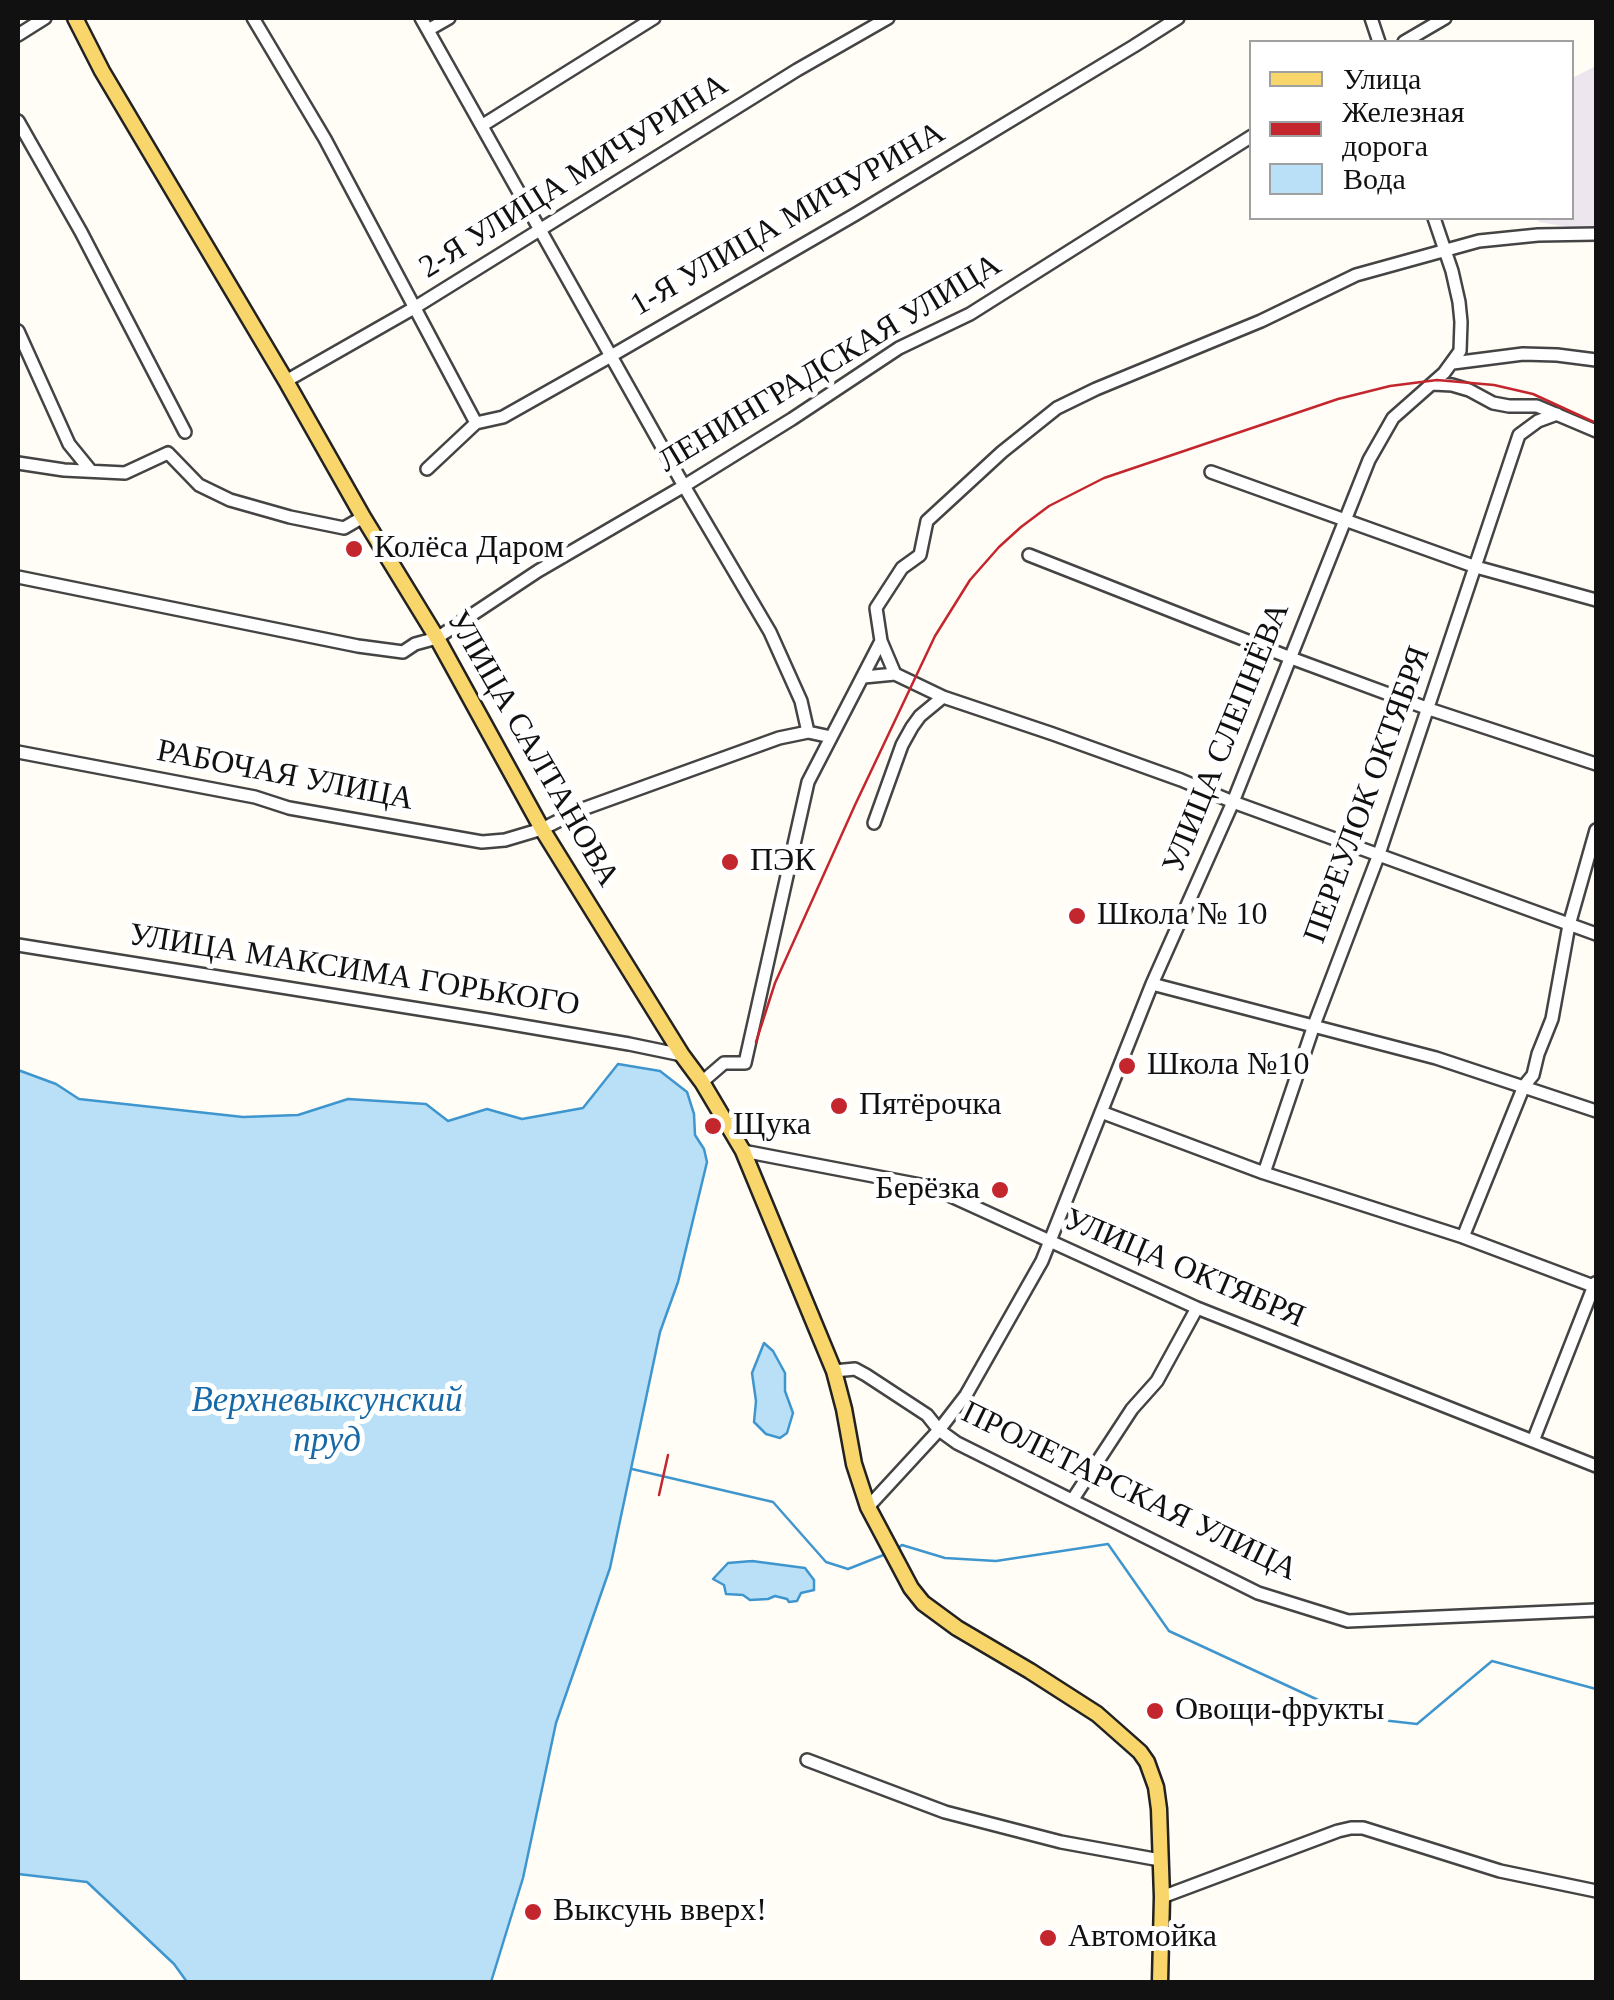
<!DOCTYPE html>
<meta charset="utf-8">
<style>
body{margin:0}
#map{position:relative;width:1614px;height:2000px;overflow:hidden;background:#fffdf5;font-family:"Times New Roman",serif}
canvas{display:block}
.frame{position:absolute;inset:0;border:20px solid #111;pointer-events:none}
.legend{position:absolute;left:1249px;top:40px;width:325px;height:180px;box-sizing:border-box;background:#fff;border:2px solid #a0a0a0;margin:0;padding:12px 18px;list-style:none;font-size:30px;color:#111}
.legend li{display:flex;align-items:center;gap:20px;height:50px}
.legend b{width:50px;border:2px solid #a0a0a0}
</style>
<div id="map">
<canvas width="1614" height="2000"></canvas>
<div class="frame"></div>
<ul class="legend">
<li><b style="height:12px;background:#f9d66b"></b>Улица</li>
<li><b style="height:12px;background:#c4262e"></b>Железная дорога</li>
<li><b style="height:28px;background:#b9e0f7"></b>Вода</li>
</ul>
</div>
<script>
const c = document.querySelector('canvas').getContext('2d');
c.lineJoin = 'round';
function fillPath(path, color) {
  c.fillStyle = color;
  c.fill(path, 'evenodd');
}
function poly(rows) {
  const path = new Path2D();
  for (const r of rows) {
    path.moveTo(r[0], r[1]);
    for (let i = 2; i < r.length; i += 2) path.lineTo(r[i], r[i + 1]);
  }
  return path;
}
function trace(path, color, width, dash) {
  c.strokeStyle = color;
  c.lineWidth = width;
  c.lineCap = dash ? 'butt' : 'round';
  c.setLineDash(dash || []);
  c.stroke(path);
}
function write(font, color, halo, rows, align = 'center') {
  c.font = font + ' "Times New Roman",serif';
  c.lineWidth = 10;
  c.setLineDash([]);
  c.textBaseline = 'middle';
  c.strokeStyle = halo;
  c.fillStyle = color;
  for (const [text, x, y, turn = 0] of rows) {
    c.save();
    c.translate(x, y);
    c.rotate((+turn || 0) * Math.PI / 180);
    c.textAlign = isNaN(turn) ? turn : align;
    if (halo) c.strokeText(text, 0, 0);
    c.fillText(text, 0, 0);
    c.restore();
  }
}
fillPath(poly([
 [1596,66,1596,227,1568,227,1539,222,1538,218,1572,218,1572,78]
]), '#eee6ef');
const water = poly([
 [618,1064,660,1071,687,1092,694,1114,695,1135,704,1149,707,1162,678,1282,660,1332,610,1568,556,1723,523,1878,491,1982,187,1982,174,1964,87,1882,18,1874,18,1070,56,1084,79,1099,243,1117,298,1115,348,1099,426,1104,448,1121,487,1109,522,1119,583,1108,618,1064],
 [764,1343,773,1351,785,1373,785,1391,793,1413,787,1433,780,1438,766,1434,754,1422,756,1401,752,1373,764,1343],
 [752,1561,805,1568,814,1580,814,1590,801,1593,797,1601,789,1602,787,1599,775,1596,768,1599,750,1600,743,1595,726,1594,724,1585,713,1579,728,1563,752,1561]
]);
fillPath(water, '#b9e0f7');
trace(water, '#3f96cf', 2.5);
trace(poly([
 [632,1469,773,1502,826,1562,848,1569,886,1554],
 [898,1548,902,1545,945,1558,996,1561,1108,1544,1169,1631,1355,1717,1417,1724,1492,1661,1596,1689]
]), '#3f96cf', 2.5);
const minor = poly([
 [253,18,325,139,476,423],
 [421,18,684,486,770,632,801,701,808,732],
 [1371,18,1379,42],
 [428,30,449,18],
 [18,35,45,18],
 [1404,42,1445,18],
 [18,121,81,232,185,432],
 [483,125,654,18],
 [18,331,69,444,91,471],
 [1453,363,1523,354,1557,355,1596,360],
 [286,381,414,308,797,70,888,18],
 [1433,384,1452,385,1469,390,1493,403,1509,406,1537,406,1596,431],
 [18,463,64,470,125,473,168,453,199,485,230,500,290,517,344,528,363,517],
 [427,469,476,423,503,417,611,356,856,214,1134,46,1178,18],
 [1211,472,1476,567,1596,600],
 [1029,555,1291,658,1429,709,1596,764],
 [18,577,358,646,403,652,415,644,437,638,538,571,684,486,792,419,899,348,970,314,1252,136],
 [881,641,895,674],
 [864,677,895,674,943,697,1053,734,1181,780,1233,802,1596,934],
 [18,752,255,797,289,808,482,842,505,840,542,829,580,810,779,738,808,732,831,737],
 [874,823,902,745,912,727,920,716,943,697],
 [18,945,488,1020,629,1044,682,1055],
 [1152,984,1436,1058,1596,1111],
 [702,1082,724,1063,745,1063,808,782,881,641,876,608,902,568,920,555,927,521,1002,452,1057,408,1096,389,1261,321,1356,275,1479,241,1538,235,1596,234],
 [1101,1112,1264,1173,1463,1237,1596,1287],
 [743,1151,931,1187,1197,1308,1596,1466],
 [1264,1173,1314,1025,1379,854,1519,435,1538,421,1557,414],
 [1463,1237,1524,1086,1533,1075,1538,1054,1552,1019,1569,925,1596,830],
 [834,1371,855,1369,866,1375,927,1415,939,1430,957,1443,1258,1593,1348,1621,1596,1610],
 [1533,1441,1595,1283],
 [1073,1499,1132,1409,1157,1381,1197,1308],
 [868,1507,939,1430,966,1395,1042,1261,1152,984,1233,802,1369,460,1393,418,1444,373,1460,351,1461,322,1459,302,1452,271,1434,218],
 [807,1760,945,1812,1061,1842,1160,1860],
 [1162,1897,1338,1831,1351,1828,1363,1828,1500,1871,1596,1891]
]);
const major = poly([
 [75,18,102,71,286,381,363,517,437,638,542,829,682,1055,702,1082,743,1151,834,1371,844,1409,854,1464,868,1507,911,1588,923,1603,957,1628,1030,1671,1097,1714,1140,1752,1147,1762,1156,1787,1159,1809,1162,1897,1160,1982]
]);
trace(minor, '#444', 16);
trace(major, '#222', 19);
trace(minor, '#fff', 11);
trace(major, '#f9d66b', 14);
trace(poly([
 [756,1042,775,983,855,805,935,636,970,580,999,547,1021,527,1049,506,1104,478,1338,399,1390,386,1437,380,1494,385,1533,394,1596,423],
 [659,1495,668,1455]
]), '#c4262e', 2.5);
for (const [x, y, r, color] of [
 [354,549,10,"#c4262e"],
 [730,862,10,"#c4262e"],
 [1077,916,10,"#c4262e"],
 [1127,1066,10,"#c4262e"],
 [839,1106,10,"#c4262e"],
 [713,1126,10,"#c4262e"],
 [1000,1190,10,"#c4262e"],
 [1155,1711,10,"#c4262e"],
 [533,1912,10,"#c4262e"],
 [1048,1938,10,"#c4262e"]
]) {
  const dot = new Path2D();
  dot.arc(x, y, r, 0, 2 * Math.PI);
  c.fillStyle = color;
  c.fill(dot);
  trace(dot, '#fff', 4);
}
write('32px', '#111', '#fff', [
 ["2-Я УЛИЦА МИЧУРИНА",574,177,-32],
 ["1-Я УЛИЦА МИЧУРИНА",788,220,-30],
 ["ЛЕНИНГРАДСКАЯ УЛИЦА",830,364,-31],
 ["УЛИЦА СЛЕПНЁВА",1227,738,-68],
 ["УЛИЦА САЛТАНОВА",532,749,60],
 ["РАБОЧАЯ УЛИЦА",285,776,11],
 ["ПЕРЕУЛОК ОКТЯБРЯ",1368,795,-70],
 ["УЛИЦА МАКСИМА ГОРЬКОГО",354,971,9],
 ["УЛИЦА ОКТЯБРЯ",1184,1269,23],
 ["ПРОЛЕТАРСКАЯ УЛИЦА",1129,1492,26]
]);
write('32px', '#111', '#fff', [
 ["Колёса Даром",374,549],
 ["ПЭК",750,862],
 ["Школа № 10",1097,916],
 ["Школа №10",1147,1066],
 ["Пятёрочка",859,1106],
 ["Щука",733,1126],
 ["Берёзка",980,1190,"right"],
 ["Овощи-фрукты",1175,1711],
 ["Выксунь вверх!",553,1912],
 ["Автомойка",1068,1938]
], 'left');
write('italic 35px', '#1768a6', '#fff', [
 ["Верхневыксунский",327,1402],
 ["пруд",327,1442]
]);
</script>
